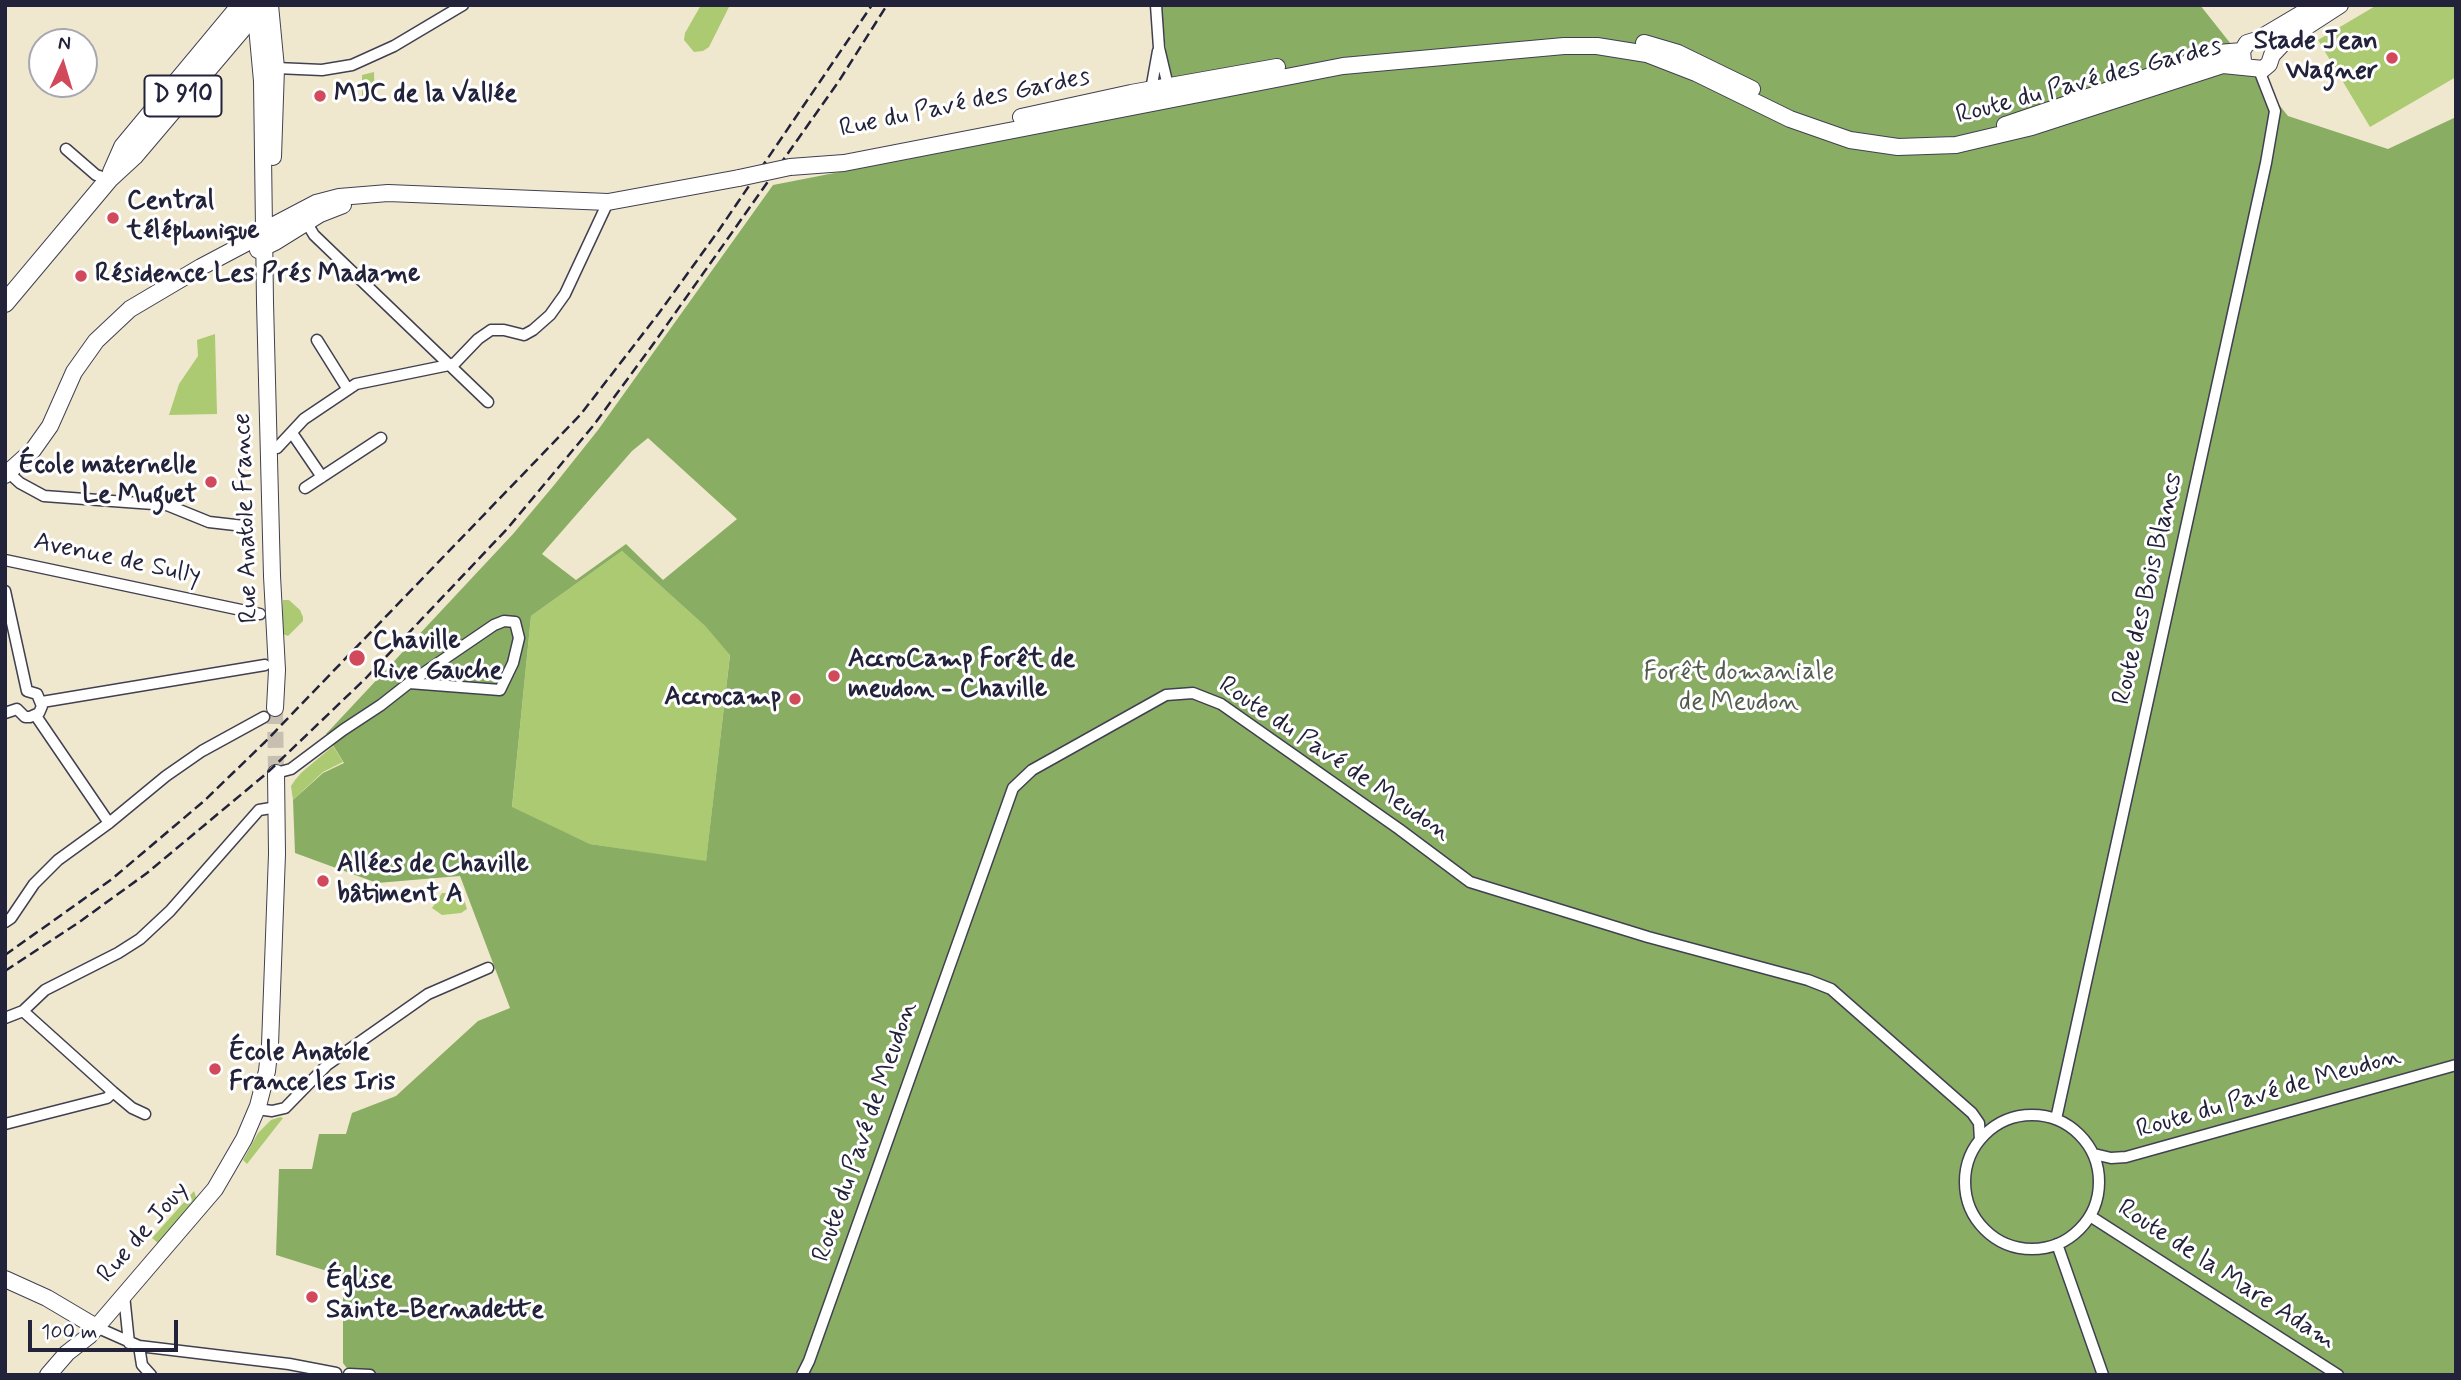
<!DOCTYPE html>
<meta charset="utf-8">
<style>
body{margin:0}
#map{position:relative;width:2461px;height:1380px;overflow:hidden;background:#f0e8ce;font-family:Mynerve,sans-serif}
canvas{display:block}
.frame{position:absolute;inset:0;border:7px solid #22223b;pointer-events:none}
.north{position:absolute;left:28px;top:28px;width:70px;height:70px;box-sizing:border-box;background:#fff;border:2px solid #a7a7b1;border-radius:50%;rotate:4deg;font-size:19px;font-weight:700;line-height:28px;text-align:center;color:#22223b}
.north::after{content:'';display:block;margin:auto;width:24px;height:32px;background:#d1495b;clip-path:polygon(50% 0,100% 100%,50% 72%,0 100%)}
.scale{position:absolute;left:28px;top:1320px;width:150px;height:32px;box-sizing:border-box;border:4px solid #22223b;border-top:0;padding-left:9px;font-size:21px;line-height:24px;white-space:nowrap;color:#22223b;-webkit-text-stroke:5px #fff;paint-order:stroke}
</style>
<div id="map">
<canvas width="2461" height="1380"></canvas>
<div class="frame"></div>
<div class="north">N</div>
<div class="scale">100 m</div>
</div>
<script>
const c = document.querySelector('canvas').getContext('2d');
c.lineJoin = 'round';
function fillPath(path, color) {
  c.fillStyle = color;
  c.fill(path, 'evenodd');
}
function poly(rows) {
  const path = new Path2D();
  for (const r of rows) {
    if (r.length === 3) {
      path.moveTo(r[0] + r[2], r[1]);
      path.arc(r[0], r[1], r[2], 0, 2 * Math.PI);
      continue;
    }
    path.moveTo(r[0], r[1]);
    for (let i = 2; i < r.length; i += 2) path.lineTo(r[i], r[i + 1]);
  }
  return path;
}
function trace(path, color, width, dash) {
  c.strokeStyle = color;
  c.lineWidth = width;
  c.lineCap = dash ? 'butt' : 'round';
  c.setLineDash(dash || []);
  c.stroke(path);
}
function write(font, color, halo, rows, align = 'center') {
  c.font = font + ' Mynerve,sans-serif';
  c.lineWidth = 6;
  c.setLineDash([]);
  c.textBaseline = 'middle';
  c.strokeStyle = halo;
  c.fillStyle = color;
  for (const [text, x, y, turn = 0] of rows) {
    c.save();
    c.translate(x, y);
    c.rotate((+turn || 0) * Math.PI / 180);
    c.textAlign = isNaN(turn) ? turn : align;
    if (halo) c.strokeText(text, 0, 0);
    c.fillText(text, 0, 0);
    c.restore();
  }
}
fillPath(poly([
 [701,5,730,5,709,47,703,51,694,52,684,40,685,33],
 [2377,5,2456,5,2456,77,2370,127,2318,40],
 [374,72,375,100,362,102,362,75],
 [215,334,217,414,169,415,179,384,198,356,197,340],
 [622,551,705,626,730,654,706,862,590,844,512,808,531,616],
 [283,600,289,600,300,610,303,617,303,621,288,636,283,634],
 [333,746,343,762,323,772,293,800,291,786,295,780,302,772],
 [442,893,462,893,467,909,461,913,442,915,432,908],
 [280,1117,283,1118,247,1164,243,1160,258,1133,271,1120],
 [194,1191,197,1200,159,1244,152,1238]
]), '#acca71');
fillPath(poly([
 [1161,5,2200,5,2288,116,2388,149,2456,117,2456,1375,352,1375,343,1363,343,1276,276,1255,279,1169,312,1169,319,1134,346,1134,352,1113,396,1096,478,1021,510,1008,460,876,377,883,295,853,293,800,323,773,344,763,326,734,513,534,555,484,598,430,773,185,1172,107],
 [648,438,737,519,663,580,626,544,576,580,542,554,632,451],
 [622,551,705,626,730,655,706,861,590,844,512,807,531,616]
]), '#89ae63');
trace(poly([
 [275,708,276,773]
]), '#c7c0b1', 16, [16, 8]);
const street = poly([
 [1156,5,1159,48,1168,86],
 [272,70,276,68,322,70,352,65,394,46,463,5],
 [1151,90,1158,51],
 [66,149,96,175,109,179],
 [305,220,314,235,488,402],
 [317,340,347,388],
 [292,433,322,477],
 [269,448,277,448,304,419,356,384,449,365,455,363,478,339,491,330,504,330,524,335,533,330,550,315,565,294,608,202],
 [9,473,20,483,44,496,167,505,209,522,244,526],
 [305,488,381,438],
 [5,560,260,614],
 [5,591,27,691,37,694,42,706,39,713,30,717,25,717,17,709,5,713],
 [42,702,265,665],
 [36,716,109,823],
 [276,773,291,769,343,730,381,705,409,683,494,625,504,621,515,622,519,638,513,663,500,690,409,683],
 [5,922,11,918,34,884,58,860,109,823,166,776,202,751,264,717],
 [23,1011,113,1092,132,1108,145,1114],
 [5,1018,23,1011,45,990,118,953,140,939,170,911,259,810,277,807],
 [257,1109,272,1111,285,1108,327,1065,428,994,488,968],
 [2032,1182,67],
 [2056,1119,2266,163,2275,111,2259,70],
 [5,1124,107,1098,113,1092],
 [2094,1154,2111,1158,2126,1157,2456,1065],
 [2090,1216,2338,1375],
 [2057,1244,2103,1375],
 [124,1295,129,1343],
 [96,1327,139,1346,289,1364,336,1373],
 [139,1346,142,1365,151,1375],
 [349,1374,370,1375],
 [802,1375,809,1361,1013,788,1032,770,1166,695,1193,693,1221,704,1399,829,1470,882,1648,937,1808,980,1831,989,1972,1113,1979,1123,1980,1140]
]);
const secondary = poly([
 [255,5,262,81,265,302,272,576,277,670,275,708],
 [270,5,276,68,273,157],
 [1644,43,1678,53,1752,89],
 [2243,61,2242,51,2247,43,2257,40,2316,5],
 [1021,117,1131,93,1277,67],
 [2005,125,2218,53,2242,51],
 [790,167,844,163,1343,66,1564,46,1597,46,1647,54,1696,73,1790,119,1850,140,1898,147,1956,145,2032,127,2223,65,2263,69,2269,64,2272,55,2286,40,2340,5],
 [258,250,275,242,320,214,343,205],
 [5,475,33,450,50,426,74,372,96,341,130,309,201,267,252,240,276,224,316,203,339,197,388,193,608,202,739,178],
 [5,1279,47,1298,96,1327],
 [48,1375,67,1353,89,1336,215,1189,244,1139,258,1106,267,1071,270,1045,277,854,276,773]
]);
const primary = poly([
 [112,172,123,147,241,5],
 [5,303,109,179,134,156,262,5]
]);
trace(street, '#414051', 13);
trace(secondary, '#414051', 18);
trace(primary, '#414051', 20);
trace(street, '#fff', 10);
trace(secondary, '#fff', 16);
trace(primary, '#fff', 18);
trace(poly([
 [5,955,112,879,204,801,265,742,581,414,659,313,719,230,872,5],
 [5,971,78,923,147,873,267,773,366,678,507,529,593,426,654,343,839,81,887,5]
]), '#22223b', 2.5, [10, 5]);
const secondaryBridge = poly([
 [739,178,790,167]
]);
trace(secondaryBridge, '#414051', 18, []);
trace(secondaryBridge, '#fff', 16);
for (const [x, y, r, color] of [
 [2392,58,7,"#d1495b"],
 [320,96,7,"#d1495b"],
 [113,218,7,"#d1495b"],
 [81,276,7,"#d1495b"],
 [211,482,7,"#d1495b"],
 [357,658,9,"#d1495b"],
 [834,676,7,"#d1495b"],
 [795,699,7,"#d1495b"],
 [323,881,7,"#d1495b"],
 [215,1069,7,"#d1495b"],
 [312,1297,7,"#d1495b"]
]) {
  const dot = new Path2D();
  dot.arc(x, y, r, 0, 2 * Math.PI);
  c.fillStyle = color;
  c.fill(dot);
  trace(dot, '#fff', 2.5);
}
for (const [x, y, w] of [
 [183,96,77]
]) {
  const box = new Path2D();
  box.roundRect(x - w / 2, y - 20.5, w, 41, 5);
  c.fillStyle = '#fff';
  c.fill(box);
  trace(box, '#22223b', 2);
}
write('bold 24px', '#22223b', null, [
 ["D 910",183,96]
]);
write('bold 26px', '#22223b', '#fff', [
 ["Stade Jean",2378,43,"right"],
 ["Wagner",2378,73,"right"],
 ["MJC de la Vallée",334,96],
 ["Central",127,203],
 ["téléphonique",127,233],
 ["Résidence Les Prés Madame",95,276],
 ["École maternelle",197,467,"right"],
 ["Le Muguet",197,497,"right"],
 ["Chaville",373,643],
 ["Rive Gauche",373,673],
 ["AccroCamp Forêt de",848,661],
 ["meudon - Chaville",848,691],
 ["Accrocamp",781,699,"right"],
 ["Allées de Chaville",337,866],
 ["bâtiment A",337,896],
 ["École Anatole",229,1054],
 ["France les Iris",229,1084],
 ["Église",326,1282],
 ["Sainte-Bernadette",326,1312]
], 'left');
write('26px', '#22223b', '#fff', [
 ["Route du Pavé des Gardes",2089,82,-15],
 ["Rue du Pavé des Gardes",965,104,-12],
 ["Rue Anatole France",247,518,-92],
 ["Avenue de Sully",117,560,12],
 ["Route des Bois Blancs",2149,589,-77],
 ["Route du Pavé de Meudon",1334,760,34],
 ["Route du Pavé de Meudon",2269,1094,-16],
 ["Route du Pavé de Meudon",866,1132,-71],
 ["Rue de Jouy",144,1233,-49],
 ["Route de la Mare Adam",2226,1276,33]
]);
write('26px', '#525d4e', '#fff', [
 ["Forêt domaniale",1739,674],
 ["de Meudon",1739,704]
]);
</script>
